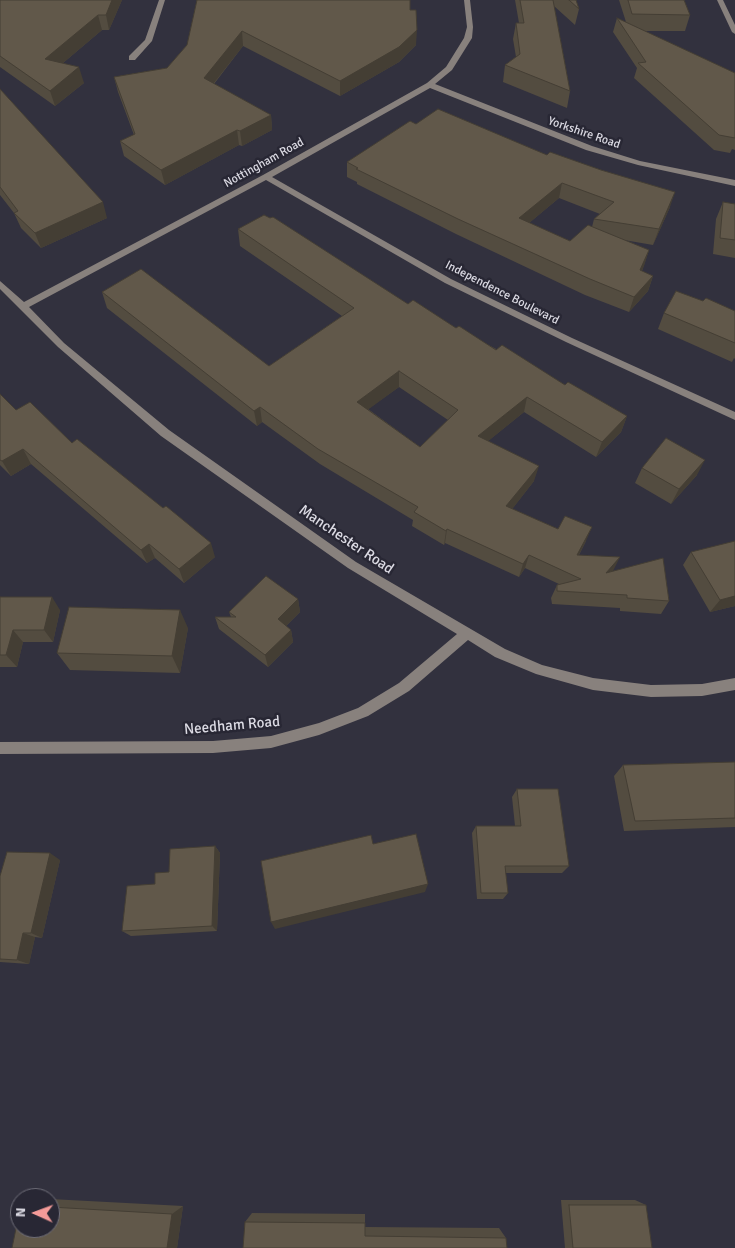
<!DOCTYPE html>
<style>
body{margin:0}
#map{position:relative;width:735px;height:1248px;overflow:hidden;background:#32313e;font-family:Signika,sans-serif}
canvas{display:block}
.north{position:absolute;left:10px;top:1188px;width:50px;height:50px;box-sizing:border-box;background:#282734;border:1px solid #706f7a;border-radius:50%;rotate:272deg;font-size:14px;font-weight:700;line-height:20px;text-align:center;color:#dbdae3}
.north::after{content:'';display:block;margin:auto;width:18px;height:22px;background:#f59b99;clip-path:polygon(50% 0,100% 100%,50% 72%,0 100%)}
</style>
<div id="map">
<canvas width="735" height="1248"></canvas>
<div class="north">N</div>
</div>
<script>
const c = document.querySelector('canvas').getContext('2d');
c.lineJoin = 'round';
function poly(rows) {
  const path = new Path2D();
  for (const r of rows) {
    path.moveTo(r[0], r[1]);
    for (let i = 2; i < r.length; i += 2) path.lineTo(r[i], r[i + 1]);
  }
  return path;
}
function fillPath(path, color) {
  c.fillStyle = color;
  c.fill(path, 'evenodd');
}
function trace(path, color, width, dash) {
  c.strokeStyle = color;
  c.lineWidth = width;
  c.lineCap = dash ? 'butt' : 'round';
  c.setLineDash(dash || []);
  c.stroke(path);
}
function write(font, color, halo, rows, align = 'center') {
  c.font = font + ' Signika,sans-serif';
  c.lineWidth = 5;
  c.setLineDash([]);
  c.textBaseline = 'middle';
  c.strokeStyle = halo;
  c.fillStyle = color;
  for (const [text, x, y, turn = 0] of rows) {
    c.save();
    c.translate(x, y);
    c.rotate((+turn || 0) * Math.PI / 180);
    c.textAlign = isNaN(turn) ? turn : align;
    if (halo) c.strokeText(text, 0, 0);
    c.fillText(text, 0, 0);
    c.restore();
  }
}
fillPath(poly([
 [159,0,165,0,152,41,135,60,129,60,129,56,145,40,159,0],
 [464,0,470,0,473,27,472,38,452,70,435,84,592,146,640,161,735,180,735,186,638,165,586,150,430,88,272,177,451,279,572,338,735,412,735,420,566,342,445,283,266,180,29,307,64,343,169,430,356,562,505,649,542,665,593,678,651,685,702,684,735,678,735,690,702,696,651,697,593,690,536,674,495,657,468,640,409,691,368,716,319,735,271,748,213,753,0,754,0,742,213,741,271,736,319,723,358,708,399,683,457,634,348,568,161,436,58,347,0,289,0,281,24,302,263,175,427,83,446,67,464,38,467,27,464,0],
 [717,0,723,0,735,25,735,34,732,32,717,0]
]), '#88817d');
fillPath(poly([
 [0,0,122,0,109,30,102,30,63,63,84,83,55,106,0,67],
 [197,0,410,10,416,45,399,62,340,96,243,46,214,84,271,115,272,130,242,146,239,145,165,185,124,156,120,141,134,135,118,92,114,77,167,68,187,45],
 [515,0,576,0,579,9,575,25,554,6,570,91,567,108,503,82,505,65,516,57,513,39,516,23,519,23],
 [619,0,684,0,690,15,685,31,644,31,735,73,735,150,732,149,730,153,714,150,634,78,637,68,613,32,617,18,626,22],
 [0,89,107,218,41,248,21,228,14,213,0,195],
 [416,124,547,155,670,207,653,245,624,240,649,250,642,271,653,276,648,291,629,312,585,295,456,234,357,184,357,182,347,177,347,162],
 [559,198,600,214,594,219,592,227,570,241,529,223],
 [723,202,735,204,735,258,713,254,716,219],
 [238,229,408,304,456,328,565,385,627,416,621,432,596,457,524,412,488,441,534,481,512,509,586,541,579,555,613,571,669,601,661,614,620,611,620,608,552,604,551,598,557,585,559,584,525,568,519,577,445,543,444,545,412,526,413,520,320,464,262,422,257,426,107,308,102,292,269,366,342,316,240,246],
 [399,387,448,420,420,447,368,409],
 [703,301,735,311,735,359,734,358,732,362,658,329,664,313],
 [0,394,16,410,72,443,215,557,184,583,155,558,147,563,31,464,11,476,0,465],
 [642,468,697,475,671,504,635,483],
 [691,552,735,606,710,612,683,565],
 [0,597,60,610,53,642,23,642,17,667,0,667],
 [298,599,300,612,286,626,291,630,293,642,268,667,219,629,215,617,231,617,229,612],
 [188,628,180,673,70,670,57,653],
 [735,762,735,827,624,831,614,776,623,765],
 [517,789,569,866,562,873,505,873,508,893,503,899,477,899,472,833,476,826,515,826,512,797],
 [215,846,220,853,217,931,131,936,122,931,155,884,169,872],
 [60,860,42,938,35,937,29,964,0,962,0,876],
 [50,1199,183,1206,177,1248,50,1228],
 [561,1200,635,1200,646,1205,652,1248,565,1248],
 [252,1213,365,1214,365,1227,499,1228,506,1238,243,1248,245,1222]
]), '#534c40');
fillPath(poly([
 [112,0,122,0,109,30,106,15],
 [98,15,102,30,50,74,45,59],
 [417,30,416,45,399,62,340,96,340,81],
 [242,31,243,46,206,93,204,78],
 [79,67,84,83,55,106,50,91],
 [271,115,272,130,242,146,240,131],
 [237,130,239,145,165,185,161,170],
 [562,183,559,198,516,234,519,218],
 [675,192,670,207,653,245,659,229],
 [103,202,107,218,41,248,35,233],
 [649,250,644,266,635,285,640,270],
 [653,276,648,291,629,312,634,297],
 [399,371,399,387,358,417,357,402],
 [527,397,524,412,476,451,478,436],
 [260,407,262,422,257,426,254,411],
 [627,416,621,432,596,457,602,442],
 [23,449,31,464,11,476,2,461],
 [705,460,697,475,671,504,679,489],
 [539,466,534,481,503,521,506,506],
 [592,527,586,541,572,568,577,555],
 [447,529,445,543,444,545,446,531],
 [211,543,215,557,184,583,179,569],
 [149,544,155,558,147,563,141,550],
 [529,555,525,568,519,577,523,564],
 [620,557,613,571,606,573],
 [735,596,735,606,710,612,720,600],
 [52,597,60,610,53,642,44,630],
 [298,599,300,612,280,632,278,619],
 [180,610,188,628,180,673,172,656],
 [13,630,23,642,17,667,6,655],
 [291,630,293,642,268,667,265,655],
 [215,846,220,853,217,931,212,926],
 [50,853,60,860,42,938,31,933],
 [428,884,425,892,275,929,271,922],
 [23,933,35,937,29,964,17,960],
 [183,1206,177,1248,167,1248,172,1214]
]), '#443e34');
const building = poly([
 [0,0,112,0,106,15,98,15,45,59,79,67,50,91,0,56,0,0],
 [197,0,410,0,410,10,416,10,417,30,399,47,340,81,242,31,204,78,271,115,240,131,237,130,161,170,120,141,135,134,114,77,167,68,187,45,197,0],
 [520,0,553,0,570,91,505,65,520,54,516,23,524,23,520,0],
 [569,0,576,0,579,9,569,0],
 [628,0,684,0,690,15,632,14,628,0],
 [617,18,735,73,735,138,719,135,638,63,646,62,617,18],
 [0,89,103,202,35,233,14,213,18,211,0,187,0,89],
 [438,109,547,155,550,152,601,170,675,192,659,229,594,219,614,202,562,183,519,218,570,241,588,225,649,250,640,270,653,276,634,297,590,279,458,219,356,169,358,168,347,162,410,121,416,124,438,109],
 [723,202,735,204,735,240,720,238,723,202],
 [264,215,270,218,273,217,408,304,413,300,456,328,459,326,496,350,502,345,565,385,568,382,627,416,602,442,527,397,478,436,539,466,506,506,558,529,565,516,592,527,577,555,620,557,606,573,663,558,669,601,627,598,627,595,557,591,557,585,581,579,529,555,523,564,447,529,446,531,414,512,418,507,318,449,260,407,254,411,102,292,141,269,269,366,354,308,238,229,264,215],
 [399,371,458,410,420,447,357,402,399,371],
 [676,291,703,301,706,298,735,311,735,343,664,313,676,291],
 [0,394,16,410,30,402,72,443,77,439,163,508,166,506,211,543,179,569,149,544,141,550,23,449,2,461,0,460,0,394],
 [666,438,705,460,679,489,642,468,666,438],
 [735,541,735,596,720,600,691,552,735,541],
 [266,576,298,599,278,619,291,630,265,655,215,617,236,617,229,612,266,576],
 [0,597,52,597,44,630,13,630,6,655,0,655,0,597],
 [69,607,180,610,172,656,57,653,69,607],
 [735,762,735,818,635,821,623,765,735,762],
 [517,789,558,789,569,866,505,866,508,893,481,893,476,826,521,826,517,789],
 [416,834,428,884,271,922,261,861,371,835,373,844,416,834],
 [215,846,212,926,122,931,127,886,155,884,155,873,169,872,170,849,215,846],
 [7,852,50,853,31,933,23,933,17,960,0,959,0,876,7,852],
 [569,1205,646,1205,652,1248,573,1248,569,1205],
 [50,1207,172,1214,167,1248,12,1248,20,1209,20,1228,50,1228,50,1207],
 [245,1222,365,1223,365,1236,506,1238,507,1248,243,1248,245,1222]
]);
fillPath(building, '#61584a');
trace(building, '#443e34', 1);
write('12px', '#dbdae3', '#282734', [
 ["Yorkshire Road",584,133,19],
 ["Nottingham Road",264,163,-29],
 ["Independence Boulevard",502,293,27]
]);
write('15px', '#dbdae3', '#282734', [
 ["Manchester Road",346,540,34],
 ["Needham Road",232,726,-5]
]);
</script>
